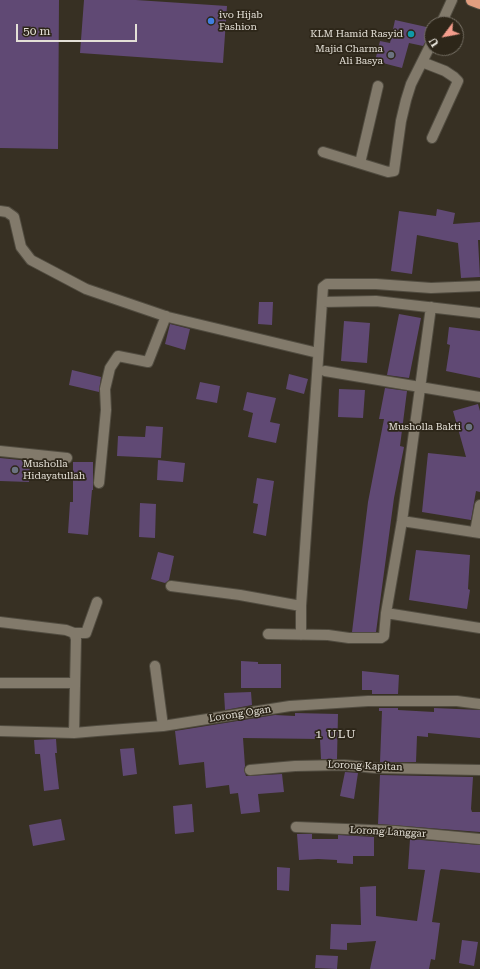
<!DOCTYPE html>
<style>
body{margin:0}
#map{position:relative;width:480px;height:969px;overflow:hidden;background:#373023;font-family:"Roboto Serif",serif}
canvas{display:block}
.north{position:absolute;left:424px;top:16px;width:40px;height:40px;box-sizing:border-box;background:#2d2619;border:1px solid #767065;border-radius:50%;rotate:238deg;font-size:11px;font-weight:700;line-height:16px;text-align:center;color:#e4e0d7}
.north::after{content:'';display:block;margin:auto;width:14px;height:18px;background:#f49d8c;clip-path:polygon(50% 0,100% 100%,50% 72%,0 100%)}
.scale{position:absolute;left:16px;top:24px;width:121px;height:18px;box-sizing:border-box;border:2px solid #e4e0d7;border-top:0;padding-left:5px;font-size:12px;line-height:14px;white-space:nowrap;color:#e4e0d7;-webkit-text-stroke:3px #2d2619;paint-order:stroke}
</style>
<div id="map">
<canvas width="480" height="969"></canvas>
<div class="north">U</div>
<div class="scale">50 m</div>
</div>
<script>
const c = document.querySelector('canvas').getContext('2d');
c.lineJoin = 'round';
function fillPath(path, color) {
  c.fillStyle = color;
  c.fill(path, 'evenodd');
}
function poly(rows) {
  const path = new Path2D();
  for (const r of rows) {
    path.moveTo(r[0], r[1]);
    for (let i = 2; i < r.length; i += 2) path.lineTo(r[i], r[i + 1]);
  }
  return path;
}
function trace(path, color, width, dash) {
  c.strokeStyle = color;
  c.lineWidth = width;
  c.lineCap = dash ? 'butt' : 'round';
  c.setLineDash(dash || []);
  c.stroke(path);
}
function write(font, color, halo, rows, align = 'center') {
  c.font = font + ' "Roboto Serif",serif';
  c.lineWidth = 3.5;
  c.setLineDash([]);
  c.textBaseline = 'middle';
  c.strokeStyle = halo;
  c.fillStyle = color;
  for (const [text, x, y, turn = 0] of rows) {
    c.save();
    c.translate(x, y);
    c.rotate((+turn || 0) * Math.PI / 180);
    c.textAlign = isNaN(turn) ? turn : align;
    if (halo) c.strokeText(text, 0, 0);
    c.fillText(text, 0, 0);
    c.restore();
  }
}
fillPath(poly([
 [0,0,59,0,58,149,0,148],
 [84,0,136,0,227,6,223,63,80,53],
 [395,20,431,28,429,36,423,46,409,43,402,68,375,61,380,41,390,43],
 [437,209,455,213,453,224,480,222,480,240,478,240,480,277,461,278,458,243,417,235,412,274,391,271,399,211,436,216],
 [259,302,273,302,272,325,258,324],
 [399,314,421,318,409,378,387,375],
 [344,321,370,323,367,363,341,361],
 [170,324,190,329,185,350,165,344],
 [449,327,480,331,480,378,446,371,450,345,447,344],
 [72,370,101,377,99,392,69,385],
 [289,374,308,379,304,394,286,389],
 [200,382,220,386,217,403,196,399],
 [385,388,407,391,400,446,404,447,394,498,376,632,352,632,368,502,384,419,379,419],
 [339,389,365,390,363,418,338,417],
 [247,392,276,398,270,422,280,424,276,443,248,437,253,413,243,410],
 [478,404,480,411,480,492,476,491,471,520,422,512,428,453,466,457,453,411],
 [146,426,163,427,161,458,117,456,118,436,145,437],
 [0,458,30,461,29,482,0,481],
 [158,460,185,463,183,482,157,480],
 [73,462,93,462,93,490,92,490,88,535,68,533,70,502,73,502],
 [257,478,274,481,266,536,253,533,258,504,253,503],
 [140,503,156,504,155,538,139,537],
 [416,550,470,555,468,589,470,590,467,609,409,600],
 [158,552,174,556,169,580,165,583,151,579],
 [241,661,258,662,258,664,281,664,281,688,241,688],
 [362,671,399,675,398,694,372,694,372,690,362,690],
 [251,692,252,705,225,710,224,693],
 [379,708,398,708,398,710,434,712,434,708,480,710,480,738,428,733,428,737,417,736,416,762,380,762,382,711,379,711],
 [295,713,338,714,337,759,321,759,320,739,243,738,245,766,244,770,246,776,282,774,284,792,258,794,260,812,241,814,238,793,230,794,229,785,206,788,204,762,179,765,175,731,275,715,295,716],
 [56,739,57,753,55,753,59,789,44,791,40,754,35,754,34,740],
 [134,748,137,774,123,776,120,749],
 [345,772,358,773,354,799,340,796],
 [380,775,473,777,471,809,472,812,480,812,480,832,378,824],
 [192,804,194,832,175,834,173,806],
 [61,819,65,840,33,846,29,825],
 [297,834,312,834,312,839,338,839,338,835,374,837,374,856,353,856,353,864,337,863,337,860,318,859,299,860],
 [410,839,480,845,480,873,441,869,440,871,432,922,440,923,435,960,431,959,429,969,370,969,376,941,347,943,347,950,330,949,331,924,361,925,360,887,376,886,376,916,417,921,425,870,408,869],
 [277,867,290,868,289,891,277,890],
 [462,940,478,942,474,966,459,963],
 [316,955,338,956,337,969,315,968]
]), '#604974');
const minor = poly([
 [441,24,452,0],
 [422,62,445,71,454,77,458,81,432,138],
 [323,152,388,172,394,171,401,121,406,100,411,84,432,42],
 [360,163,378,86],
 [0,211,7,212,14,217,21,247,31,260,86,289,168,317,318,353],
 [322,302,323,287,327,284,376,284,431,288,480,286],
 [431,307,402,521,386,613,480,628],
 [325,371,480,397],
 [0,451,67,458],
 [99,483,106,410,105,389,110,368,118,356,148,362,166,316],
 [402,521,480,533],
 [475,532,480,505],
 [171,586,240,595,301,606],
 [0,622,66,630,74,633,76,639,74,733],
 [74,633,86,633,97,602],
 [268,634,328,635,349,638,381,638,384,636,386,613],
 [301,635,301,606,322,302,376,301,480,313],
 [155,666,163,726],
 [0,683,74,683],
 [0,731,74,733,97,731,163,726,290,706,368,701,457,701,480,704],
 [250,770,295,766,344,765,376,768,480,770],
 [296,827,395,831,480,839]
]);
const highway = poly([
 [472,0,480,3]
]);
trace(minor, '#514c40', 12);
trace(highway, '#514c40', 14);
trace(minor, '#827a6b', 10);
trace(highway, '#e29e80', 12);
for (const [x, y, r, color] of [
 [211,21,4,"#3f7fe0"],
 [411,34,4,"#0f9aa8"],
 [391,55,4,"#6b7280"],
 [469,427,4,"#6b7280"],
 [15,470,4,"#6b7280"]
]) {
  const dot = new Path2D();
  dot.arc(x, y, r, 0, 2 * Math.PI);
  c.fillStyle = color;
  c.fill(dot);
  trace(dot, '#2d2619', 1.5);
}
write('10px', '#e4e0d7', '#2d2619', [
 ["ivo Hijab",219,15,"left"],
 ["Fashion",219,27,"left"],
 ["KLM Hamid Rasyid",403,34],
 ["Majid Charma",383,49],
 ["Ali Basya",383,61],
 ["Musholla Bakti",461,427],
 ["Musholla",23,464,"left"],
 ["Hidayatullah",23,476,"left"]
], 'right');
write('10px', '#e4e0d7', '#2d2619', [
 ["Lorong Ogan",240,714,-9],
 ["Lorong Kapitan",365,766,2],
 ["Lorong Langgar",388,832,3]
]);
c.letterSpacing = '1px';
write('12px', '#e4e0d7', '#2d2619', [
 ["1 ULU",336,734]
]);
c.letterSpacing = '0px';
</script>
